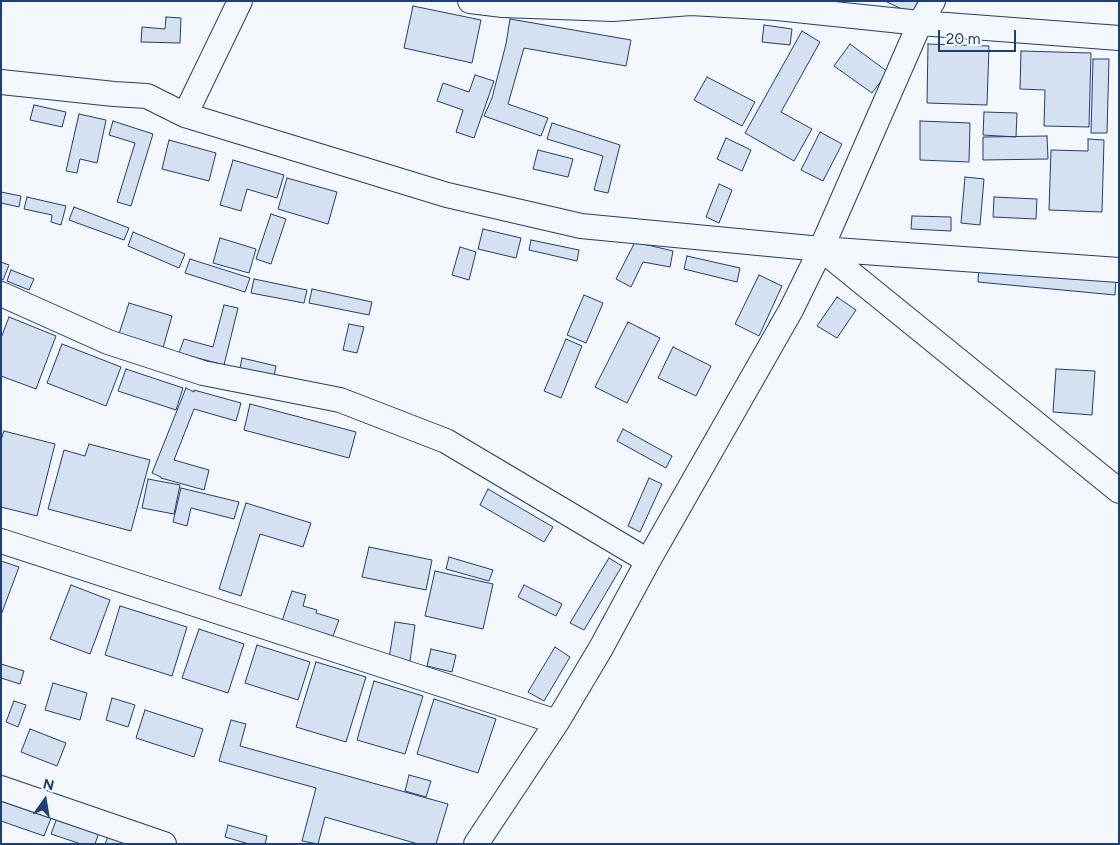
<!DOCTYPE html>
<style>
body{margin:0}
#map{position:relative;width:1120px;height:845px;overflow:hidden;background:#f4f7fb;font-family:Figtree,sans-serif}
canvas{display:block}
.frame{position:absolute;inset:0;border:2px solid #1d3f73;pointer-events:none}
.north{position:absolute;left:20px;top:775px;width:50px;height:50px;-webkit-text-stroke:4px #f4f7fb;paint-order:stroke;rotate:13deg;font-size:14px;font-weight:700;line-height:20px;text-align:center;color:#1d3f73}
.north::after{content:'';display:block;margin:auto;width:18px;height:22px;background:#1d3f73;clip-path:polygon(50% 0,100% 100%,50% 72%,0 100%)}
.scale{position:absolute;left:938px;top:30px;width:78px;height:22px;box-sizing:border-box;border:2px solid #1d3f73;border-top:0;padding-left:6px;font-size:15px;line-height:18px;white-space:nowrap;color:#1d3f73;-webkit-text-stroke:4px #f4f7fb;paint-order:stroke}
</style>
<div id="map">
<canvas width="1120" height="845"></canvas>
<div class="frame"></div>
<div class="north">N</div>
<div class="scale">20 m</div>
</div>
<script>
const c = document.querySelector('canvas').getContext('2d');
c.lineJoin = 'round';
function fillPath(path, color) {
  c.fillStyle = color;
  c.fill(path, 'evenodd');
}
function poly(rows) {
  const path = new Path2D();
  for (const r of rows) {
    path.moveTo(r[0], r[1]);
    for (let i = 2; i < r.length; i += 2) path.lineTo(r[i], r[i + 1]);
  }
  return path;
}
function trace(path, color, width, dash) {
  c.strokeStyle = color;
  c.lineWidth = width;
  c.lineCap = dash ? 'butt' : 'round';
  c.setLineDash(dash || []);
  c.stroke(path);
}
const building = poly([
 [885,1,918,1,912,14,885,1],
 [413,6,481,20,472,63,404,48,413,6],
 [166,17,181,18,180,43,141,42,142,27,165,29,166,17],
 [510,19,631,40,626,66,524,48,508,104,548,118,541,136,484,116,492,98,506,44,510,19],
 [764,25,792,29,790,45,762,42,764,25],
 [802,31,820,42,781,112,812,129,794,161,745,133,802,31],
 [850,44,888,72,872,93,834,66,850,44],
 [928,44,989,46,987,105,927,103,928,44],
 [1021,51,1091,53,1089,127,1044,126,1045,90,1020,89,1021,51],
 [1093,59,1109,59,1107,133,1091,133,1093,59],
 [475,75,494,81,474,138,456,132,463,110,437,101,443,83,469,92,475,75],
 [707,77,755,102,742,126,694,100,707,77],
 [34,105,66,112,62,127,30,120,34,105],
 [984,112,1017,113,1016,137,983,135,984,112],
 [79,114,106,120,97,163,80,159,77,173,66,171,79,114],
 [113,121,153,134,131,206,117,202,135,143,109,135,113,121],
 [920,121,970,123,969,162,920,160,920,121],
 [552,123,620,145,608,193,594,190,603,156,547,139,552,123],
 [820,132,842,144,823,181,801,170,820,132],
 [1047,136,1048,159,983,160,983,137,1047,136],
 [726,138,751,150,742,171,717,159,726,138],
 [1088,139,1104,140,1102,212,1049,210,1051,150,1088,151,1088,139],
 [169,140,216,153,209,181,162,169,169,140],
 [538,150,573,159,568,177,533,169,538,150],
 [233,160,284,175,277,198,247,189,241,211,220,205,233,160],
 [965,177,984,179,980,225,961,223,965,177],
 [287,178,337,192,328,224,278,209,287,178],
 [719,184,732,190,719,223,706,217,719,184],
 [1,192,21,196,19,207,1,203,1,192],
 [27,197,66,206,61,225,51,222,52,215,24,209,27,197],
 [994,197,1037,199,1036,219,993,217,994,197],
 [74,207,129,228,124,240,69,220,74,207],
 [271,214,286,219,271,264,256,259,271,214],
 [912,216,951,217,951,231,911,229,912,216],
 [483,229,521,238,516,258,478,249,483,229],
 [133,232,185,254,179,268,128,246,133,232],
 [220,238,256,249,249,273,213,263,220,238],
 [531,240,579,250,577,261,529,250,531,240],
 [635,242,673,251,670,267,643,262,631,287,616,279,635,242],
 [460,247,476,252,469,280,452,275,460,247],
 [687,256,740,268,737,282,684,269,687,256],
 [190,259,250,278,245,292,185,273,190,259],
 [1,262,9,265,3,280,1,279,1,262],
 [979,265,1116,278,1115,295,978,282,979,265],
 [11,270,34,279,29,290,7,281,11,270],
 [759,275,782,286,759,336,735,324,759,275],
 [254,279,307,290,304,303,251,293,254,279],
 [312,289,372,302,369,315,309,303,312,289],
 [584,295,603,303,586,343,567,335,584,295],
 [837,297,856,310,837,338,817,326,837,297],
 [129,303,172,316,163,348,119,334,129,303],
 [224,305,238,308,224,365,179,353,184,339,213,347,224,305],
 [9,317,56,336,36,389,1,376,1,338,9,317],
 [628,322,660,338,627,403,595,387,628,322],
 [349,324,364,327,357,353,343,350,349,324],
 [566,339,582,346,561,398,544,391,566,339],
 [62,344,121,367,106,406,47,383,62,344],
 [673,347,711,366,696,396,658,378,673,347],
 [242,358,276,366,273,381,239,373,242,358],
 [126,369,183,388,176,410,118,391,126,369],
 [1056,369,1095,371,1092,415,1053,412,1056,369],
 [186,388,194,392,194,390,241,403,236,421,194,409,174,460,209,470,204,490,161,478,161,477,152,473,186,388],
 [250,404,356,432,349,458,244,430,250,404],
 [623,429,672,456,666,468,617,441,623,429],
 [4,431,55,444,37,516,1,507,1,440,4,431],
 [89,444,150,460,131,531,48,509,64,450,85,456,89,444],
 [649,478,662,484,640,532,628,526,649,478],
 [148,479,180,485,174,514,142,508,148,479],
 [181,488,239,502,234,519,191,508,187,526,173,522,181,488],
 [488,489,553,527,544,542,480,505,488,489],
 [246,503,311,523,303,547,260,534,241,596,219,589,246,503],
 [369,547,432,560,426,590,362,577,369,547],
 [449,557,493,570,489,581,446,569,449,557],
 [609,558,622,566,584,630,570,623,609,558],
 [1,561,19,567,1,615,1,561],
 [435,571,493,584,483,629,425,616,435,571],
 [71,585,110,600,90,654,50,639,71,585],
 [524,585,562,604,556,616,518,597,524,585],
 [292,591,306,595,303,606,317,610,316,613,339,620,333,636,282,621,292,591],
 [120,606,187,627,172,676,105,655,120,606],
 [395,622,415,625,410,661,389,658,395,622],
 [199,629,244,644,228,693,182,678,199,629],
 [257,645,310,662,298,700,245,683,257,645],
 [555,647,570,657,544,701,528,692,555,647],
 [431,649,456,655,452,672,427,666,431,649],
 [316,662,366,677,346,742,296,727,316,662],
 [1,664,24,671,20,684,1,678,1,664],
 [374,681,423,696,405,754,357,740,374,681],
 [53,683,87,693,80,720,45,710,53,683],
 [112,698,135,705,128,727,106,720,112,698],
 [434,699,496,719,478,773,417,754,434,699],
 [14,701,26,705,18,727,6,722,14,701],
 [145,710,203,729,194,757,136,738,145,710],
 [231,720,246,724,240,746,448,804,436,844,418,844,325,817,318,844,302,841,316,788,219,761,231,720],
 [30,729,66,743,57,766,21,752,30,729],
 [409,775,431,781,426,797,405,791,409,775],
 [1,798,52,816,44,836,1,821,1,798],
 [57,818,99,832,95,844,81,844,51,834,57,818],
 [228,825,267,836,265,844,249,844,225,837,228,825],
 [109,834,138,844,105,844,109,834]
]);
fillPath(building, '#d5e0f0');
trace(building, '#1d3f73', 1);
const minor = poly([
 [470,1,503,5,613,9,691,3,777,8,920,23,1119,38],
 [1,82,114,94,147,96,185,115,447,195,581,226,821,249,1119,270],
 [185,115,240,1],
 [821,249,1119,491],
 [1,294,108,342,203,373,340,400,446,441,648,561],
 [1,541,557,722],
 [1,788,164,844],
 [476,844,557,722,601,648,648,561,791,310,821,249,920,23,933,1]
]);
trace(minor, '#1d3f73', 26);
trace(minor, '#f4f7fb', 24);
</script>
